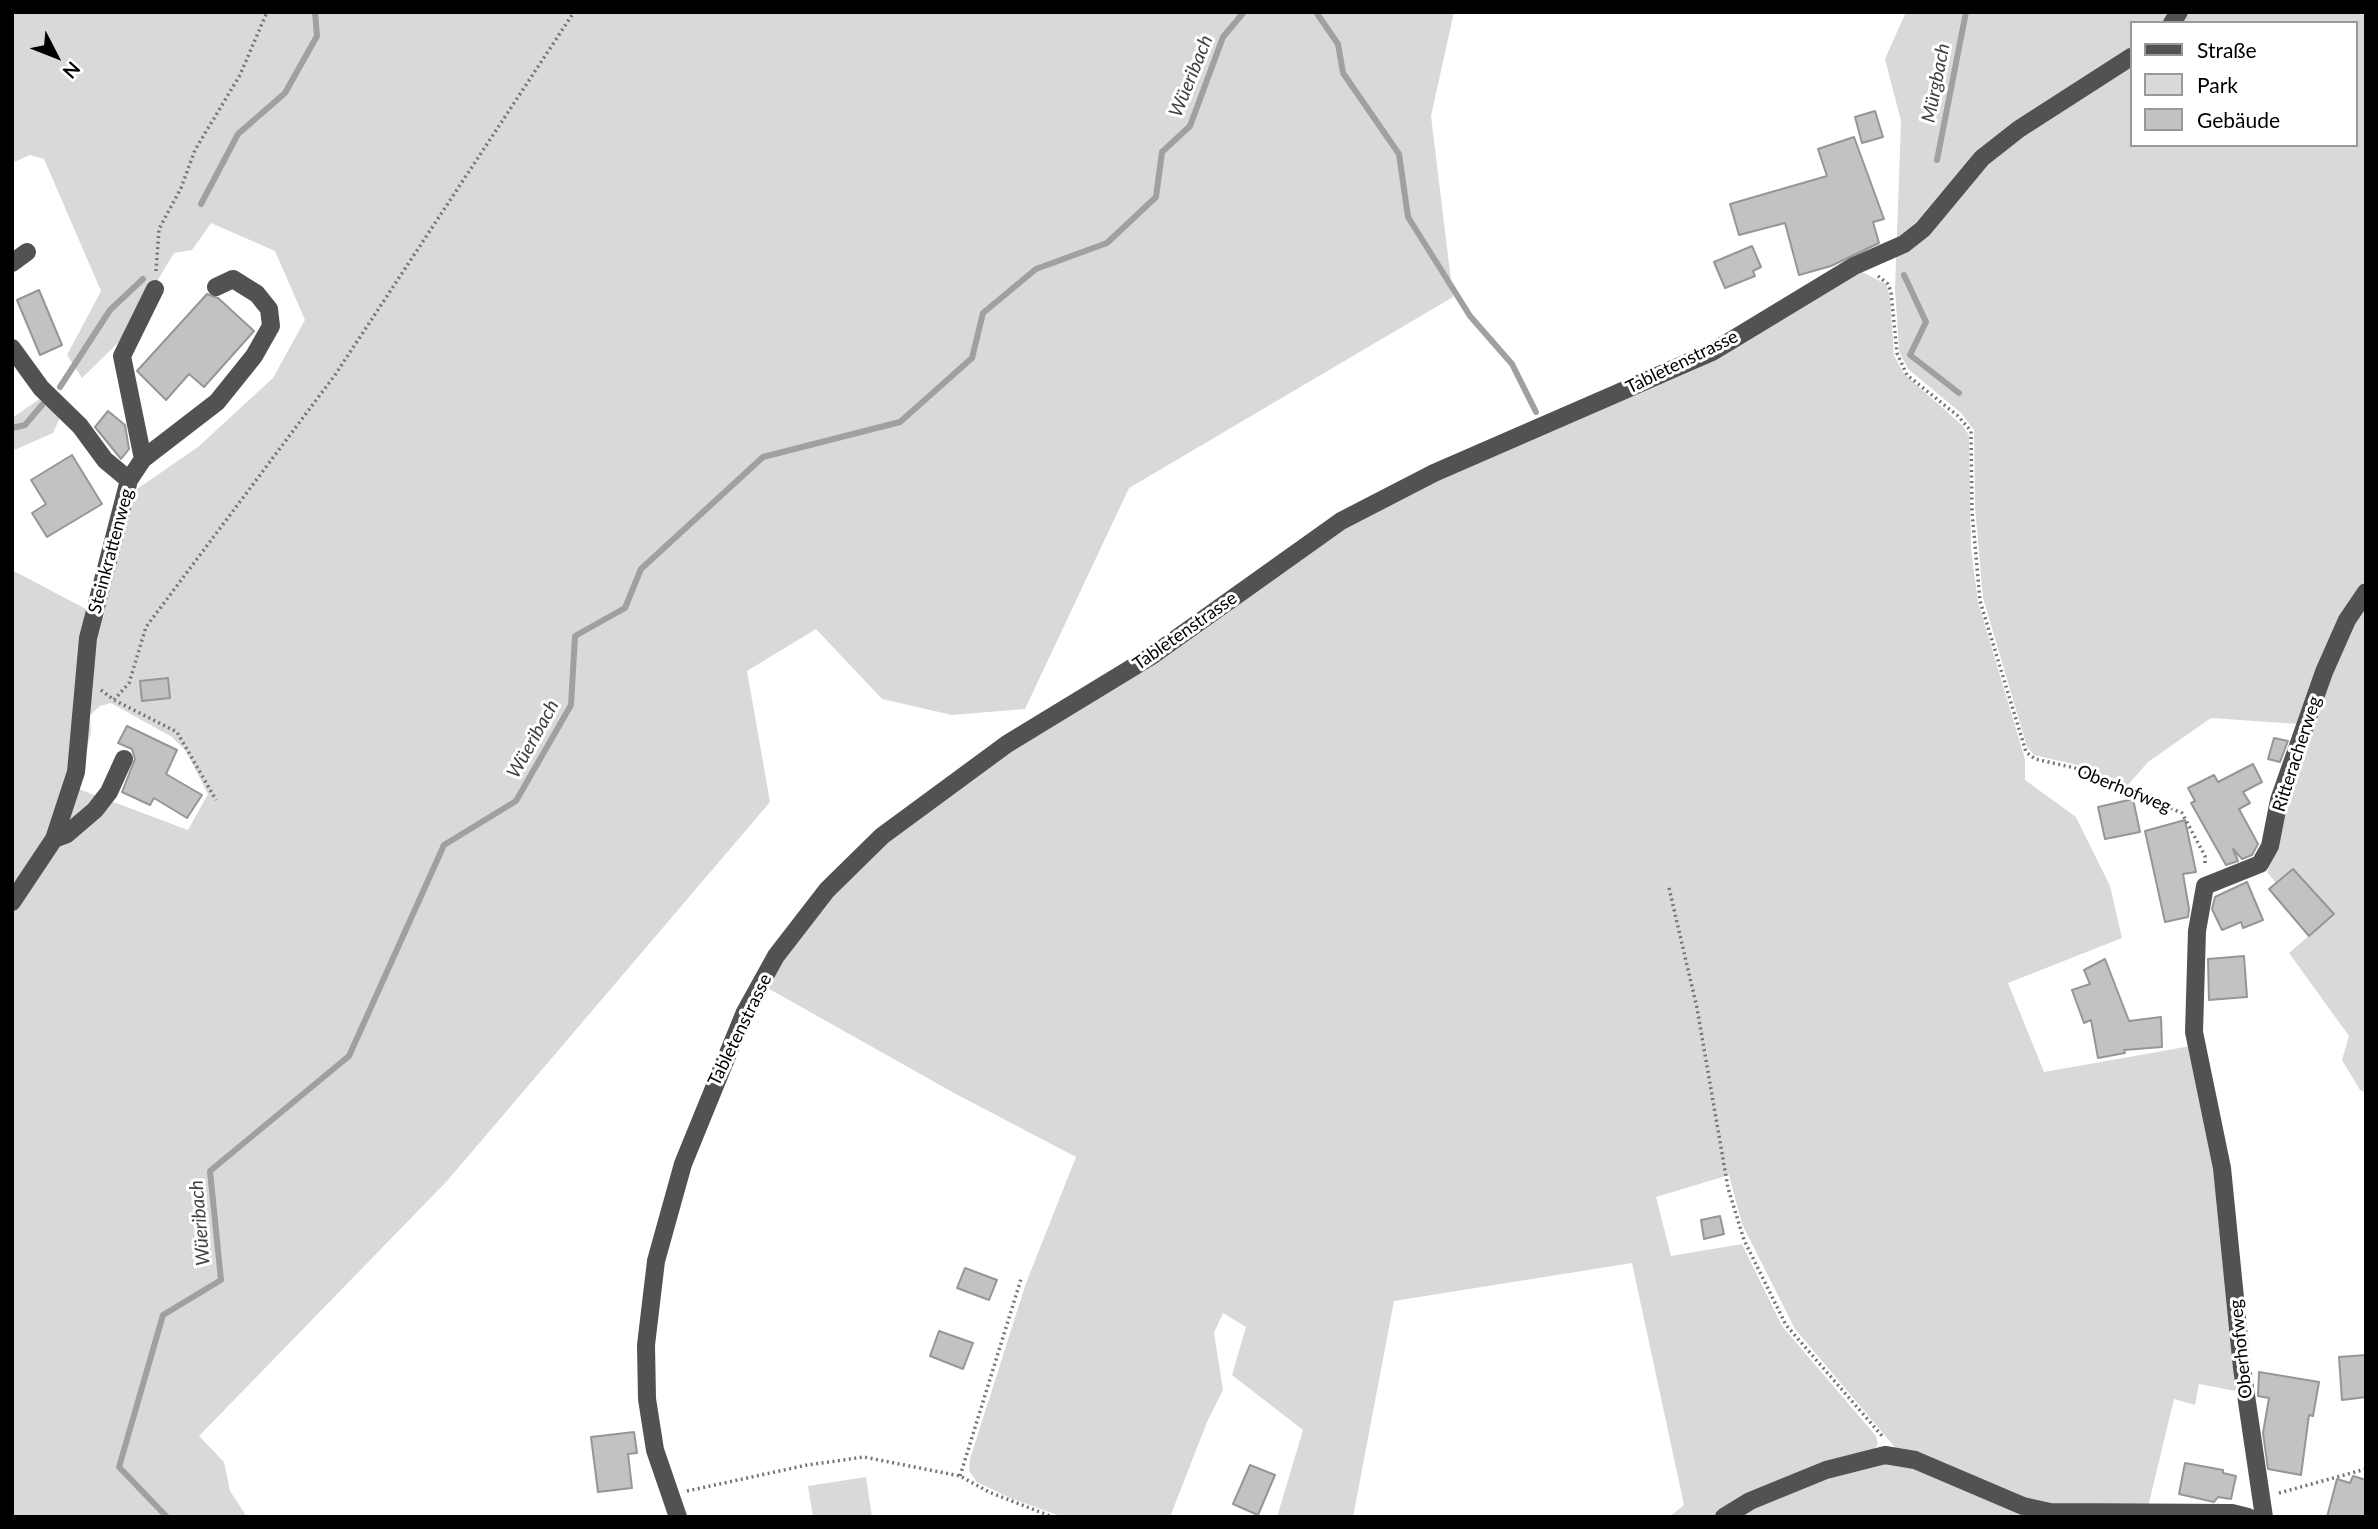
<!DOCTYPE html>
<meta charset="utf-8">
<style>
body{margin:0}
#map{position:relative;width:2378px;height:1529px;overflow:hidden;background:#fff;font-family:Lato,sans-serif}
canvas{display:block}
.frame{position:absolute;inset:0;border:14px solid #000;pointer-events:none}
.legend{position:absolute;left:2130px;top:21px;width:228px;height:126px;box-sizing:border-box;background:#fff;border:2px solid #999;margin:0;padding:9px 12px;list-style:none;font-size:21px;color:#000}
.legend li{display:flex;align-items:center;gap:14px;height:35px}
.legend b{width:35px;border:2px solid #999}
.north{position:absolute;left:21px;top:21px;width:70px;height:70px;-webkit-text-stroke:5px #fff;paint-order:stroke;rotate:132deg;font-size:19px;font-weight:700;line-height:28px;text-align:center;color:#000}
.north::after{content:'';display:block;margin:auto;width:24px;height:32px;background:#000;clip-path:polygon(50% 0,100% 100%,50% 72%,0 100%)}
</style>
<div id="map">
<canvas width="2378" height="1529"></canvas>
<div class="frame"></div>
<ul class="legend">
<li><b style="height:9px;background:#525252"></b>Straße</li>
<li><b style="height:19px;background:#d9d9d9"></b>Park</li>
<li><b style="height:19px;background:#c2c2c2"></b>Gebäude</li>
</ul>
<div class="north">N</div>
</div>
<script>
const c = document.querySelector('canvas').getContext('2d');
c.lineJoin = 'round';
function fillPath(path, color) {
  c.fillStyle = color;
  c.fill(path, 'evenodd');
}
function poly(rows) {
  const path = new Path2D();
  for (const r of rows) {
    path.moveTo(r[0], r[1]);
    for (let i = 2; i < r.length; i += 2) path.lineTo(r[i], r[i + 1]);
  }
  return path;
}
function trace(path, color, width, dash) {
  c.strokeStyle = color;
  c.lineWidth = width;
  c.lineCap = dash ? 'butt' : 'round';
  c.setLineDash(dash || []);
  c.stroke(path);
}
function write(font, color, halo, rows, align = 'center') {
  c.font = font + ' Lato,sans-serif';
  c.lineWidth = 6;
  c.setLineDash([]);
  c.textBaseline = 'middle';
  c.strokeStyle = halo;
  c.fillStyle = color;
  for (const [text, x, y, turn = 0] of rows) {
    c.save();
    c.translate(x, y);
    c.rotate((+turn || 0) * Math.PI / 180);
    c.textAlign = isNaN(turn) ? turn : align;
    if (halo) c.strokeText(text, 0, 0);
    c.fillText(text, 0, 0);
    c.restore();
  }
}
fillPath(poly([
 [12,12,1454,12,1431,116,1453,297,1129,488,1025,709,952,715,882,699,816,629,747,671,770,802,447,1181,199,1436,224,1462,230,1491,247,1517,12,1517,12,570,103,618,134,491,198,447,273,378,305,320,275,251,211,223,192,250,174,253,123,338,82,378,67,355,101,291,44,159,30,155,12,163],
 [111,703,172,737,186,751,208,794,188,830,76,788,91,732,90,715,100,706],
 [1906,12,2366,12,2366,578,2341,618,2298,724,2211,718,2148,762,2127,786,2077,765,2034,755,2027,747,1983,598,1975,507,1974,430,1961,413,1908,369,1899,351,1895,289,1901,121,1885,59],
 [2131,23,2355,23,2355,145,2131,145],
 [1862,272,1886,284,1890,297,1894,355,1904,374,1962,425,1969,435,1971,549,1978,602,2025,759,2025,780,2076,817,2110,886,2122,938,2008,983,2044,1072,2191,1046,2215,1160,2241,1392,2199,1384,2195,1405,2174,1399,2148,1507,2046,1508,1898,1451,1795,1329,1742,1224,1729,1175,1656,1197,1671,1256,1742,1244,1782,1326,1876,1436,1878,1444,1872,1453,1753,1495,1714,1517,1669,1517,1684,1505,1632,1263,1394,1301,1353,1517,1277,1517,1303,1430,1232,1375,1246,1327,1223,1313,1214,1333,1223,1390,1207,1422,1170,1517,1063,1517,1010,1498,977,1482,969,1471,970,1459,1026,1283,1076,1157,954,1093,764,986,784,955,857,866,988,765,1344,527,1411,491],
 [44,396,62,413,53,433,12,451,12,418],
 [2366,600,2366,1093,2360,1090,2342,1060,2349,1036,2289,953,2334,914,2293,869,2276,883,2267,872,2276,851,2283,815,2318,702],
 [1898,1462,2049,1517,1735,1517,1819,1477,1872,1464],
 [866,1477,872,1517,813,1517,808,1486]
]), '#d9d9d9');
trace(poly([
 [1316,12,1338,44,1343,73,1399,154,1408,217,1470,316,1512,364,1536,412],
 [1937,160,1966,12],
 [201,204,238,134,285,93,317,36,315,12],
 [1904,275,1926,322,1910,355,1959,393],
 [60,387,110,310,143,279],
 [12,428,25,425,42,405],
 [167,1517,119,1467,163,1315,221,1280,210,1171,349,1056,444,845,516,801,571,705,575,636,625,608,641,569,763,457,900,422,972,358,983,313,1036,269,1107,243,1156,197,1162,152,1190,126,1223,37,1244,12]
]), '#a0a0a0', 6);
const building = poly([
 [1875,111,1883,137,1862,143,1855,117,1875,111],
 [1854,137,1884,219,1873,222,1879,243,1831,266,1799,275,1785,223,1739,235,1730,204,1827,176,1818,149,1854,137],
 [1752,246,1761,267,1753,271,1755,276,1725,288,1714,262,1752,246],
 [39,290,62,345,40,355,17,300,39,290],
 [207,294,218,298,254,331,204,387,189,374,166,400,137,371,207,294],
 [108,411,125,425,129,449,121,459,95,427,108,411],
 [72,455,102,504,47,537,32,513,46,504,31,480,72,455],
 [168,678,170,698,142,701,140,681,168,678],
 [127,726,177,750,166,774,202,795,187,818,154,798,150,805,122,792,135,759,132,749,118,743,127,726],
 [2274,738,2288,741,2280,762,2268,759,2274,738],
 [2253,764,2262,782,2243,792,2250,803,2239,809,2258,844,2252,855,2242,859,2233,849,2238,861,2226,865,2191,803,2195,801,2188,788,2214,775,2218,782,2253,764],
 [2133,799,2140,832,2105,839,2098,807,2133,799],
 [2185,820,2196,872,2183,874,2189,909,2188,917,2165,922,2145,831,2185,820],
 [2293,869,2334,914,2309,936,2269,889,2293,869],
 [2247,882,2263,920,2243,928,2241,922,2222,930,2212,909,2215,897,2247,882],
 [2244,956,2247,997,2209,1000,2208,959,2244,956],
 [2105,959,2129,1021,2161,1017,2162,1047,2124,1050,2125,1053,2098,1058,2091,1020,2084,1023,2072,990,2090,984,2084,970,2105,959],
 [1720,1216,1724,1234,1704,1239,1701,1220,1720,1216],
 [965,1268,997,1280,989,1300,957,1288,965,1268],
 [939,1331,973,1343,963,1369,930,1356,939,1331],
 [2366,1355,2366,1397,2342,1400,2339,1357,2366,1355],
 [2259,1372,2319,1382,2313,1416,2309,1415,2301,1475,2268,1469,2263,1433,2269,1398,2258,1396,2259,1372],
 [634,1432,637,1453,628,1454,632,1488,598,1492,591,1437,634,1432],
 [2185,1463,2223,1470,2223,1473,2236,1476,2231,1499,2218,1497,2214,1502,2179,1494,2185,1463],
 [1250,1465,1275,1475,1258,1515,1233,1504,1250,1465],
 [2353,1476,2366,1480,2366,1517,2327,1517,2337,1479,2350,1483,2353,1476]
]);
fillPath(building, '#c2c2c2');
trace(building, '#969696', 2);
trace(poly([
 [156,271,159,229,181,188,195,150,240,75,267,12],
 [1878,276,1888,284,1891,292,1897,353,1907,375,1958,416,1971,431,1972,511,1980,601,2026,752,2035,759,2075,768,2182,813,2205,856,2205,866],
 [101,690,114,700,177,732,216,800],
 [114,700,129,683,146,627,335,375,574,12],
 [1669,888,1697,1008,1728,1188,1744,1240,1786,1325,1883,1437],
 [960,1476,1021,1279],
 [687,1491,807,1465,864,1457,960,1476,989,1492,1053,1517],
 [2279,1493,2366,1469]
]), '#747474', 3.5, [2, 3.5]);
trace(poly([
 [2172,23,2179,12],
 [12,263,27,252],
 [12,348,41,388,80,426,105,460,129,480],
 [143,459,217,402,254,356,271,326,269,309,257,294,233,279,216,287],
 [54,839,67,834,95,810,109,792,124,759],
 [12,902,54,839,76,772,88,638,129,480,143,459,122,356,155,289],
 [678,1517,655,1450,647,1399,646,1345,656,1261,683,1164,745,1012,776,956,827,890,882,836,1007,744,1153,655,1341,521,1434,473,1712,352,1854,266,1904,244,1923,229,1982,158,2019,129,2131,57],
 [1724,1517,1750,1501,1826,1470,1885,1455,1915,1460,2023,1506,2050,1512,2232,1513,2248,1517],
 [2264,1517,2242,1368,2222,1168,2194,1032,2197,931,2205,886,2260,864,2270,846,2279,800,2324,672,2347,620,2366,592]
]), '#525252', 18);
write('18px', '#000', '#fff', [
 ["Tabletenstrasse",1682,362,-26],
 ["Steinkrattenweg",111,551,-75],
 ["Tabletenstrasse",1185,631,-35],
 ["Ritteracherweg",2297,754,-72],
 ["Oberhofweg",2124,789,22],
 ["Tabletenstrasse",740,1030,-64],
 ["Oberhofweg",2241,1349,-96]
]);
write('italic 19px', '#414141', '#fff', [
 ["Wüeribach",1191,76,-68],
 ["Mürgbach",1936,83,-79],
 ["Wüeribach",533,739,-61],
 ["Wüeribach",200,1223,-95]
]);
</script>
